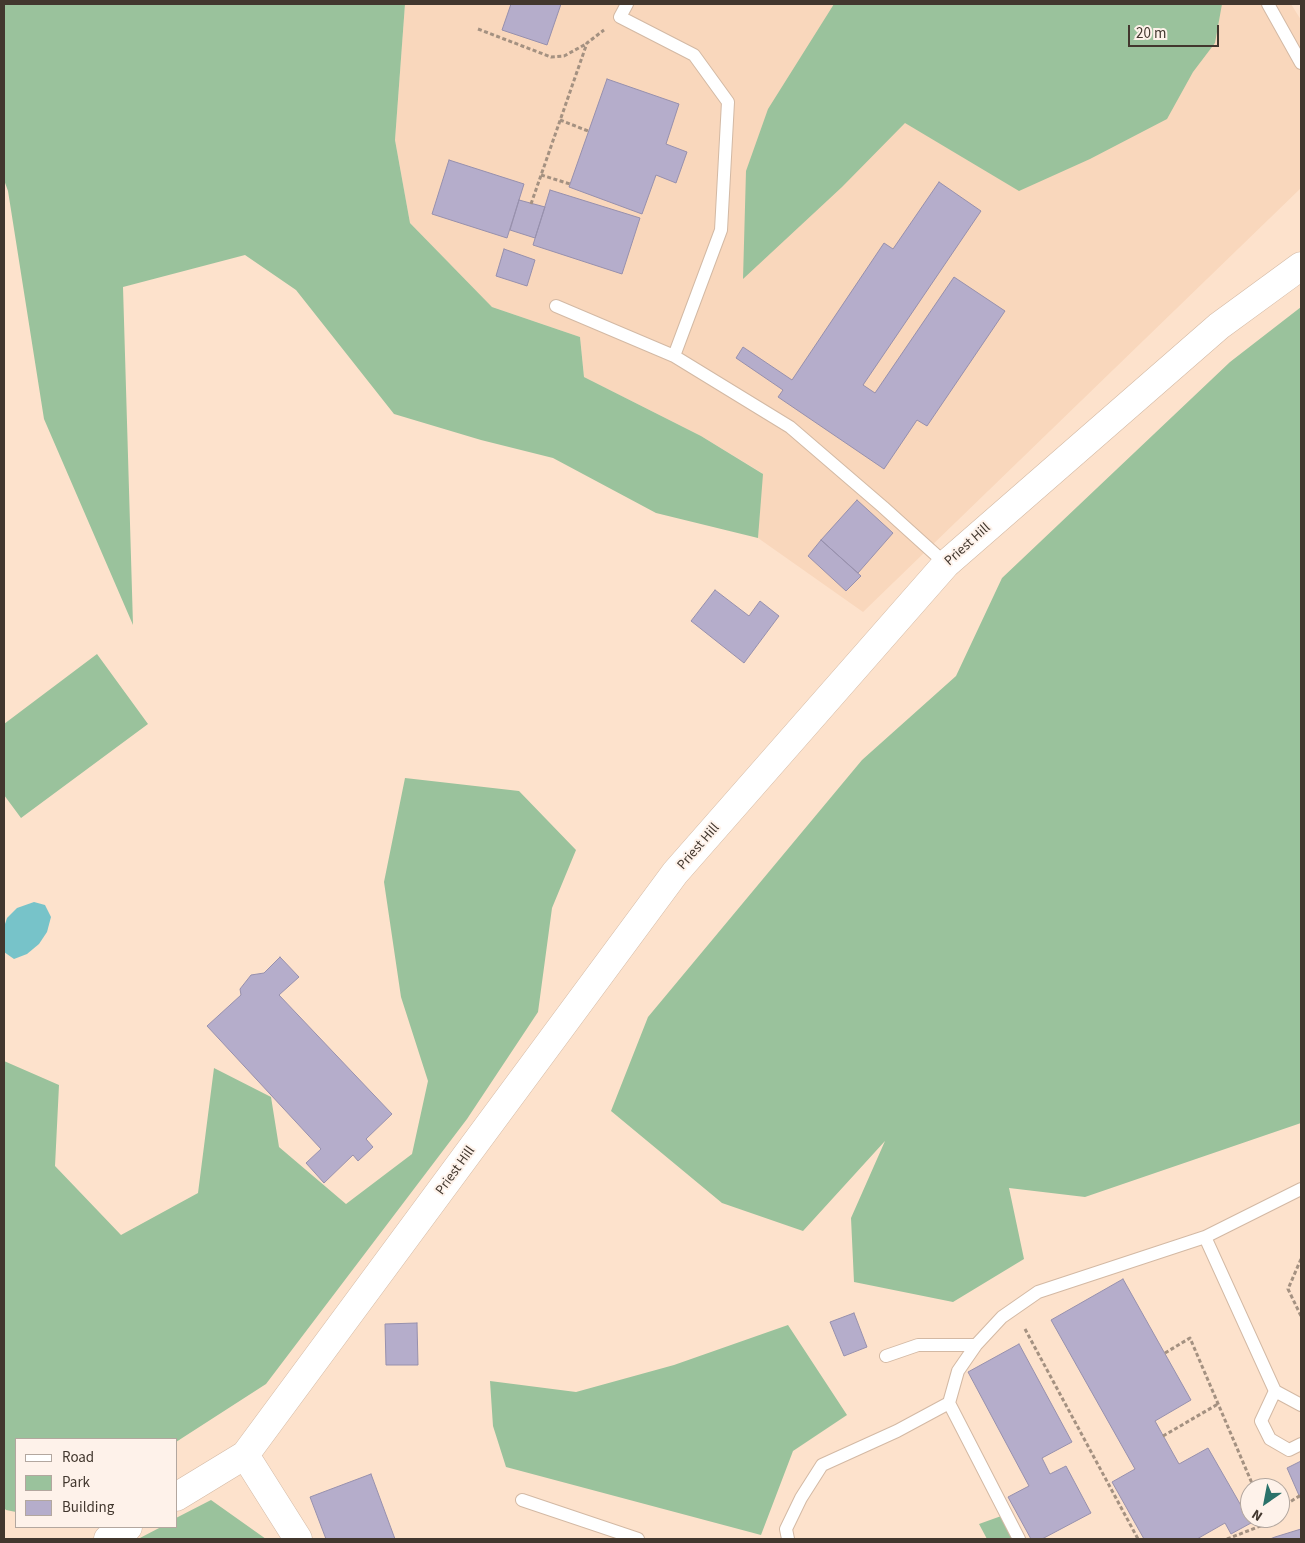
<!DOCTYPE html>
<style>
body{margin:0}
#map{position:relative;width:1305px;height:1543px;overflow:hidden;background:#fde2cc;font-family:"Source Sans 3",sans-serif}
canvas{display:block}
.frame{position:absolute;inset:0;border:5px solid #42372e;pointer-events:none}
.legend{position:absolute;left:15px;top:1438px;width:162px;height:90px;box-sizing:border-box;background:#fef2ea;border:1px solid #b3a79f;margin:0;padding:6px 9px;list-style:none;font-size:15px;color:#42372e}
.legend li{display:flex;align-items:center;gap:10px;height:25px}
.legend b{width:25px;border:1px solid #b3a79f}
.north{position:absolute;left:1240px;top:1478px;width:50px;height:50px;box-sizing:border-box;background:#fef2ea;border:1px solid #b3a79f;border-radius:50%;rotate:213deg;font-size:14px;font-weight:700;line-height:20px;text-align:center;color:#42372e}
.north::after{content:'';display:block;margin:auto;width:18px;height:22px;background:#2b726a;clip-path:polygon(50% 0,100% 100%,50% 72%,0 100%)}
.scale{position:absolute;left:1128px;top:25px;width:91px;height:22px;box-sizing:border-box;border:2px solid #42372e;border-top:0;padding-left:6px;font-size:15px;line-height:18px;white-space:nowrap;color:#42372e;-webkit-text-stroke:4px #fef2ea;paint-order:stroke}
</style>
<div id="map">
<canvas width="1305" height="1543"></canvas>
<div class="frame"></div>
<ul class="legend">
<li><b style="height:6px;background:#fff"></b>Road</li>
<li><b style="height:14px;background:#9ac29c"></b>Park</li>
<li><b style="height:14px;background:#b5adcb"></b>Building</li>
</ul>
<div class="north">N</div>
<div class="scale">20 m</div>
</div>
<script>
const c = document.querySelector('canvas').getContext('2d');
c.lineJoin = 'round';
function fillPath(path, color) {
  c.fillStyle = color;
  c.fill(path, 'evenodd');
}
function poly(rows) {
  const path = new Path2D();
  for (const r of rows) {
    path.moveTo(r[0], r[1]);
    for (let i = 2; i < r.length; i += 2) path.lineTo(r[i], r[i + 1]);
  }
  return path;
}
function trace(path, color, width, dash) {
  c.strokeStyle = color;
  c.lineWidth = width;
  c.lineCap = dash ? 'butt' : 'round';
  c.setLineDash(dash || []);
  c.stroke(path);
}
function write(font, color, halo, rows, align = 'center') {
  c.font = font + ' "Source Sans 3",sans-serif';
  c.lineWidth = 4;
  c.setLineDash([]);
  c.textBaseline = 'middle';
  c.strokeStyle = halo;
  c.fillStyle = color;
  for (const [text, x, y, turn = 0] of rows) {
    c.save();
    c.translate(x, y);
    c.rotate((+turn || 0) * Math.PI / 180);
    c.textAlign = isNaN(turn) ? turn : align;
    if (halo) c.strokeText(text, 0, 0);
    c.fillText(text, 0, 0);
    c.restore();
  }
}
fillPath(poly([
 [405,4,1291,4,1301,20,1301,188,863,612,758,538,762,473,701,436,584,377,580,337,492,307,410,223,395,140]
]), '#f9d7bc');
fillPath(poly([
 [4,4,405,4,395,140,410,223,492,307,580,337,584,377,701,436,763,474,758,538,656,513,553,458,481,440,394,414,296,290,245,255,123,287,133,625,44,419,8,191,4,180],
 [834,4,1222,4,1215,43,1193,72,1167,119,1090,159,1019,191,905,123,842,187,743,279,746,171,768,109],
 [1301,307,1301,1123,1085,1197,1009,1188,1024,1259,953,1302,854,1282,851,1218,885,1141,803,1231,722,1203,611,1111,648,1017,862,760,956,676,1002,578,1230,362],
 [97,654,148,724,21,818,4,795,4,724],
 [405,778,519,791,576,850,552,908,538,1012,467,1119,266,1384,176,1442,176,1439,16,1439,16,1512,6,1510,4,1508,4,1061,59,1085,55,1166,121,1235,198,1193,214,1068,271,1097,279,1147,346,1204,412,1154,428,1081,401,997,384,882],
 [788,1325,847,1415,793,1451,761,1535,506,1467,493,1426,490,1381,576,1392,674,1365],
 [211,1500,266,1539,138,1539,161,1527,176,1527,176,1518],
 [1004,1515,1014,1539,987,1539,979,1524]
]), '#9ac29c');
fillPath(poly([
 [34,902,45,905,51,917,47,932,39,944,27,954,14,959,4,952,4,927,7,918,17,908]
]), '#77c3c9');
const building = poly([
 [511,4,561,4,547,45,502,30,511,4],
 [607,79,679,104,666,144,687,152,676,183,656,175,642,214,569,187,607,79],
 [449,160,524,184,507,238,432,214,449,160],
 [939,182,981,211,863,385,875,393,954,277,1005,311,927,426,917,420,884,469,778,397,783,390,736,358,743,347,792,380,884,243,893,249,939,182],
 [550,190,640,218,622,274,533,245,550,190],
 [519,200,545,207,535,238,510,230,519,200],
 [504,249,535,260,527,286,496,276,504,249],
 [857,500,893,533,858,573,821,540,857,500],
 [821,540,861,576,846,591,808,556,821,540],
 [715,590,749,616,760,601,779,616,744,663,691,621,715,590],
 [280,957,299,977,279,995,392,1114,366,1139,373,1147,358,1161,353,1155,324,1183,306,1163,321,1149,207,1026,241,995,240,989,251,975,264,973,280,957],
 [1123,1279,1191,1400,1155,1421,1179,1464,1208,1448,1251,1523,1231,1534,1225,1523,1197,1539,1144,1539,1112,1482,1135,1469,1051,1320,1123,1279],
 [854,1313,867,1347,844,1356,830,1322,854,1313],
 [417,1323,418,1365,386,1365,385,1324,417,1323],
 [1019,1344,1072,1442,1042,1458,1050,1474,1066,1466,1091,1513,1042,1539,1031,1539,1008,1497,1029,1486,968,1372,1019,1344],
 [1301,1461,1301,1500,1287,1468,1301,1461],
 [371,1474,395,1539,326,1539,310,1497,371,1474],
 [1301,1529,1301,1539,1270,1539,1275,1537,1301,1529]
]);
fillPath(building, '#b5adcb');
trace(building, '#9790ad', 1);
const service = poly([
 [627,4,620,17,694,55,728,102,721,230,674,356],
 [1268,4,1301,63],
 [556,306,674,356,790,427,883,507,946,564],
 [1205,1237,1275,1391,1301,1405],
 [886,1356,918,1345,976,1345],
 [1275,1391,1261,1421,1270,1439,1289,1450,1301,1444],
 [949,1403,1019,1539],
 [522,1500,638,1539],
 [788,1539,786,1529,801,1498,822,1465,897,1431,949,1403,958,1371,976,1345,1002,1317,1038,1292,1205,1237,1301,1189]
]);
const secondary = poly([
 [245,1455,298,1539]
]);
const primary = poly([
 [176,1497,245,1455,675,873,946,564,1219,326,1301,266],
 [108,1539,128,1527]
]);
trace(service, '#d3b9a4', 14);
trace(secondary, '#d3b9a4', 29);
trace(primary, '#d3b9a4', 29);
trace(poly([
 [478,29,551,57,564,56,586,44],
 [560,120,588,131],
 [541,175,570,184],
 [531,204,587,43,604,30],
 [1301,1259,1288,1289,1301,1316],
 [1025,1329,1138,1539],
 [1165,1353,1190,1338,1254,1488],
 [1163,1436,1218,1404],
 [1280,1508,1301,1495],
 [1227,1539,1263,1525,1265,1518]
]), '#a49181', 3, [4, 2.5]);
trace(service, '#fff', 12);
trace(secondary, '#fff', 28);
trace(primary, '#fff', 28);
write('14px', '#42372e', '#fef2ea', [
 ["Priest Hill",968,545,-42],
 ["Priest Hill",699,847,-49],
 ["Priest Hill",456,1171,-54]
]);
</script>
